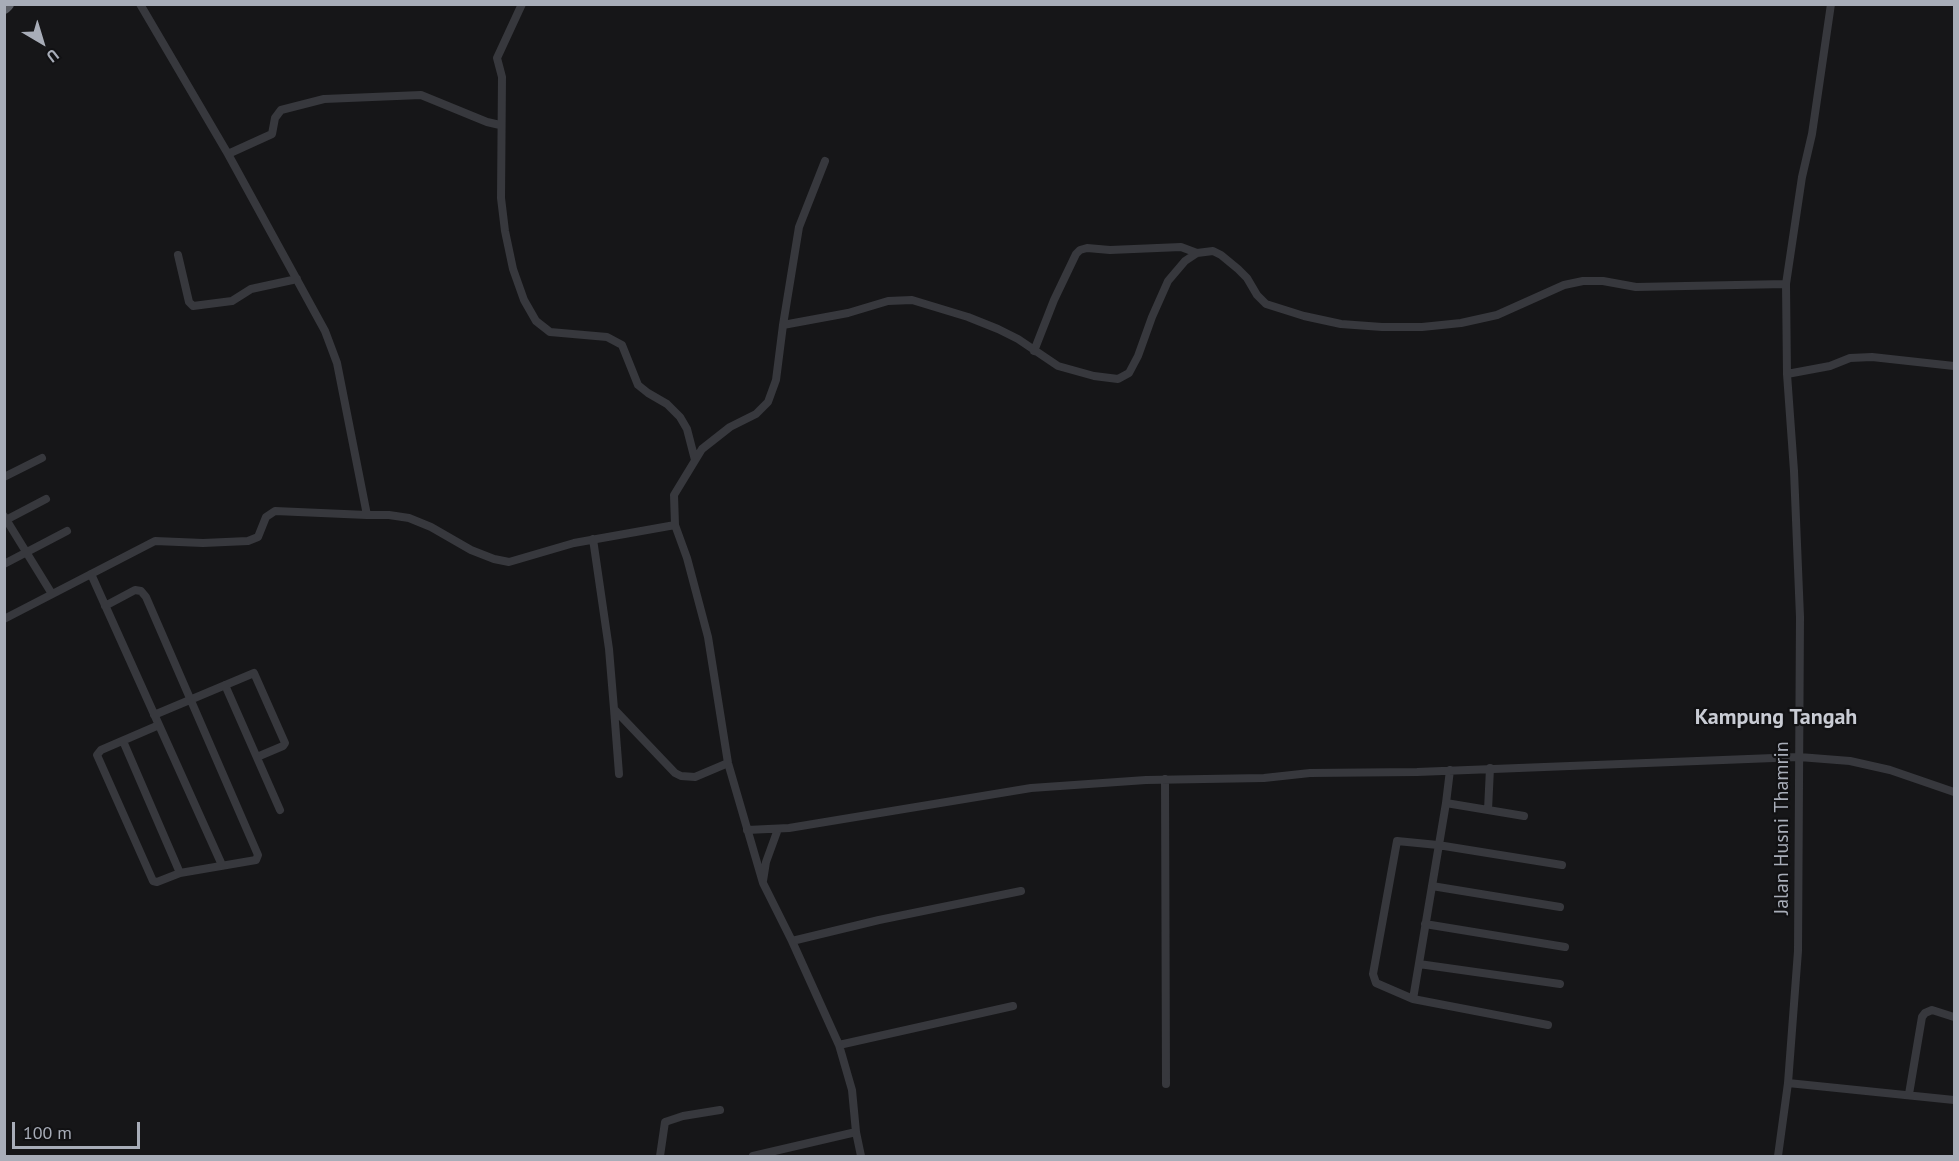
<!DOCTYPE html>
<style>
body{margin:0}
#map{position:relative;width:1959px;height:1161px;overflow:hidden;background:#161618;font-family:"PT Sans",sans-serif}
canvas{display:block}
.frame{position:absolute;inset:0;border:6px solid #a8adb8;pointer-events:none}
.north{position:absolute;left:12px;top:12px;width:60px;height:60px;-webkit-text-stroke:4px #111113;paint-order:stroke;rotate:142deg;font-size:16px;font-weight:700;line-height:24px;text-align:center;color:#a8adb8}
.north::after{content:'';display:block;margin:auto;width:21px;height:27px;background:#a8adb8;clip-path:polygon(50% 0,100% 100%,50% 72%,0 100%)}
.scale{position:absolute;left:12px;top:1122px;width:128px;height:27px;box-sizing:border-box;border:3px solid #a8adb8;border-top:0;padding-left:8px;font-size:18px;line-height:21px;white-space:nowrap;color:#a8adb8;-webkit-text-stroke:4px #111113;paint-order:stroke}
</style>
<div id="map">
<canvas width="1959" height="1161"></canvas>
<div class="frame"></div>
<div class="north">U</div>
<div class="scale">100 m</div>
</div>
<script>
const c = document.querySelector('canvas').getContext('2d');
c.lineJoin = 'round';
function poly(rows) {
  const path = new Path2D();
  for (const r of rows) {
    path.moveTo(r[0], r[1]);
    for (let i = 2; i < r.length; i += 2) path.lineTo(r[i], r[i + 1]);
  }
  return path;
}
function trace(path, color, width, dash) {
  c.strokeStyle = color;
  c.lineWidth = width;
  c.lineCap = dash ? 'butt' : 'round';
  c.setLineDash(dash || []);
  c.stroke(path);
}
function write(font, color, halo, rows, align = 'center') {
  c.font = font + ' "PT Sans",sans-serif';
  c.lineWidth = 4.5;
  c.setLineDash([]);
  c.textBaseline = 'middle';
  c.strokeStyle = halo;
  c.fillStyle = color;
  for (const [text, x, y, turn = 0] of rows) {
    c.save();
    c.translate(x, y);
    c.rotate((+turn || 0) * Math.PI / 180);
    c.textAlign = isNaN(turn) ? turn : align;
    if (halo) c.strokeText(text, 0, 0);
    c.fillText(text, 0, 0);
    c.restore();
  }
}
trace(poly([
 [522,4,497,58,502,77,501,198,505,231,513,269,524,300,536,321,550,332,607,337,622,345,638,385,648,393,667,404,680,417,687,429,695,460],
 [228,154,272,134,275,118,281,110,324,99,421,95,487,122,500,125],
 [178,255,189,302,193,306,232,301,251,289,297,279],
 [783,325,799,227,825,161],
 [1034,351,1054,300,1076,254,1080,250,1087,248,1110,250,1181,247,1197,253],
 [1787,374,1830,366,1850,358,1872,357,1954,366],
 [4,477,42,458],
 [367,515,389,515,409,518,431,527,471,550,494,559,509,562,574,543,675,525,674,495,702,449,730,427,756,414,768,402,776,380,783,325,848,313,888,301,912,300,968,317,998,329,1018,339,1058,366,1094,376,1118,379,1129,373,1138,356,1152,317,1168,281,1185,261,1197,253,1213,251,1221,255,1238,269,1247,278,1257,295,1266,304,1304,316,1341,324,1382,327,1422,327,1461,323,1497,315,1564,285,1583,281,1603,281,1636,287,1786,284,1802,177,1812,134,1831,4],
 [4,516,52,594],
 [4,521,46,499],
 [675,525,687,558,708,637,728,763,763,883,792,941,839,1045,852,1090,856,1132,753,1156],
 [593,539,609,649,614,709,675,773,681,776,695,777,728,763],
 [4,564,67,531],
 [91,574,222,865],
 [105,606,135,590,141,591,146,597,258,855,256,860,180,873,157,882,153,881,97,755,101,750,159,725],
 [4,619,155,541,203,543,248,541,258,537,266,517,275,511,367,515,337,363,325,331,228,154,140,4],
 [225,685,280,810],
 [614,709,619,774],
 [154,715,254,673,285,743,283,746,257,757],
 [123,741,180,873],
 [1490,768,1488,810,1524,816],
 [1165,779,1166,1084],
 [1446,803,1450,770],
 [1488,810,1446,803,1413,999,1548,1025],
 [747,830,789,828,1031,788,1146,780,1264,778,1310,773,1417,772,1799,757,1850,761,1890,770,1954,792],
 [763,881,766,862,778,829],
 [1432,886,1560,907],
 [1425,924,1565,947],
 [792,941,879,920,1021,891],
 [1419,964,1560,984],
 [1413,999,1376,983,1373,974,1397,841,1438,845,1562,865],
 [839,1045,1013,1006],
 [1788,1083,1954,1100],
 [1909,1094,1922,1017,1925,1013,1932,1010,1954,1017],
 [856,1132,861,1156],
 [660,1156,665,1122,683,1116,720,1110],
 [1778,1156,1788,1083,1798,951,1800,617,1794,471,1787,374,1786,284]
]), '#37383d', 8);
trace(poly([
 [4,7,7,4]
]), '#5b5e65', 14);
write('20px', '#a8adb8', '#111113', [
 ["Jalan Husni Thamrin",1782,828,-90]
]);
write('bold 22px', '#c9ccd4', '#111113', [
 ["Kampung Tangah",1776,718]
]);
</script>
